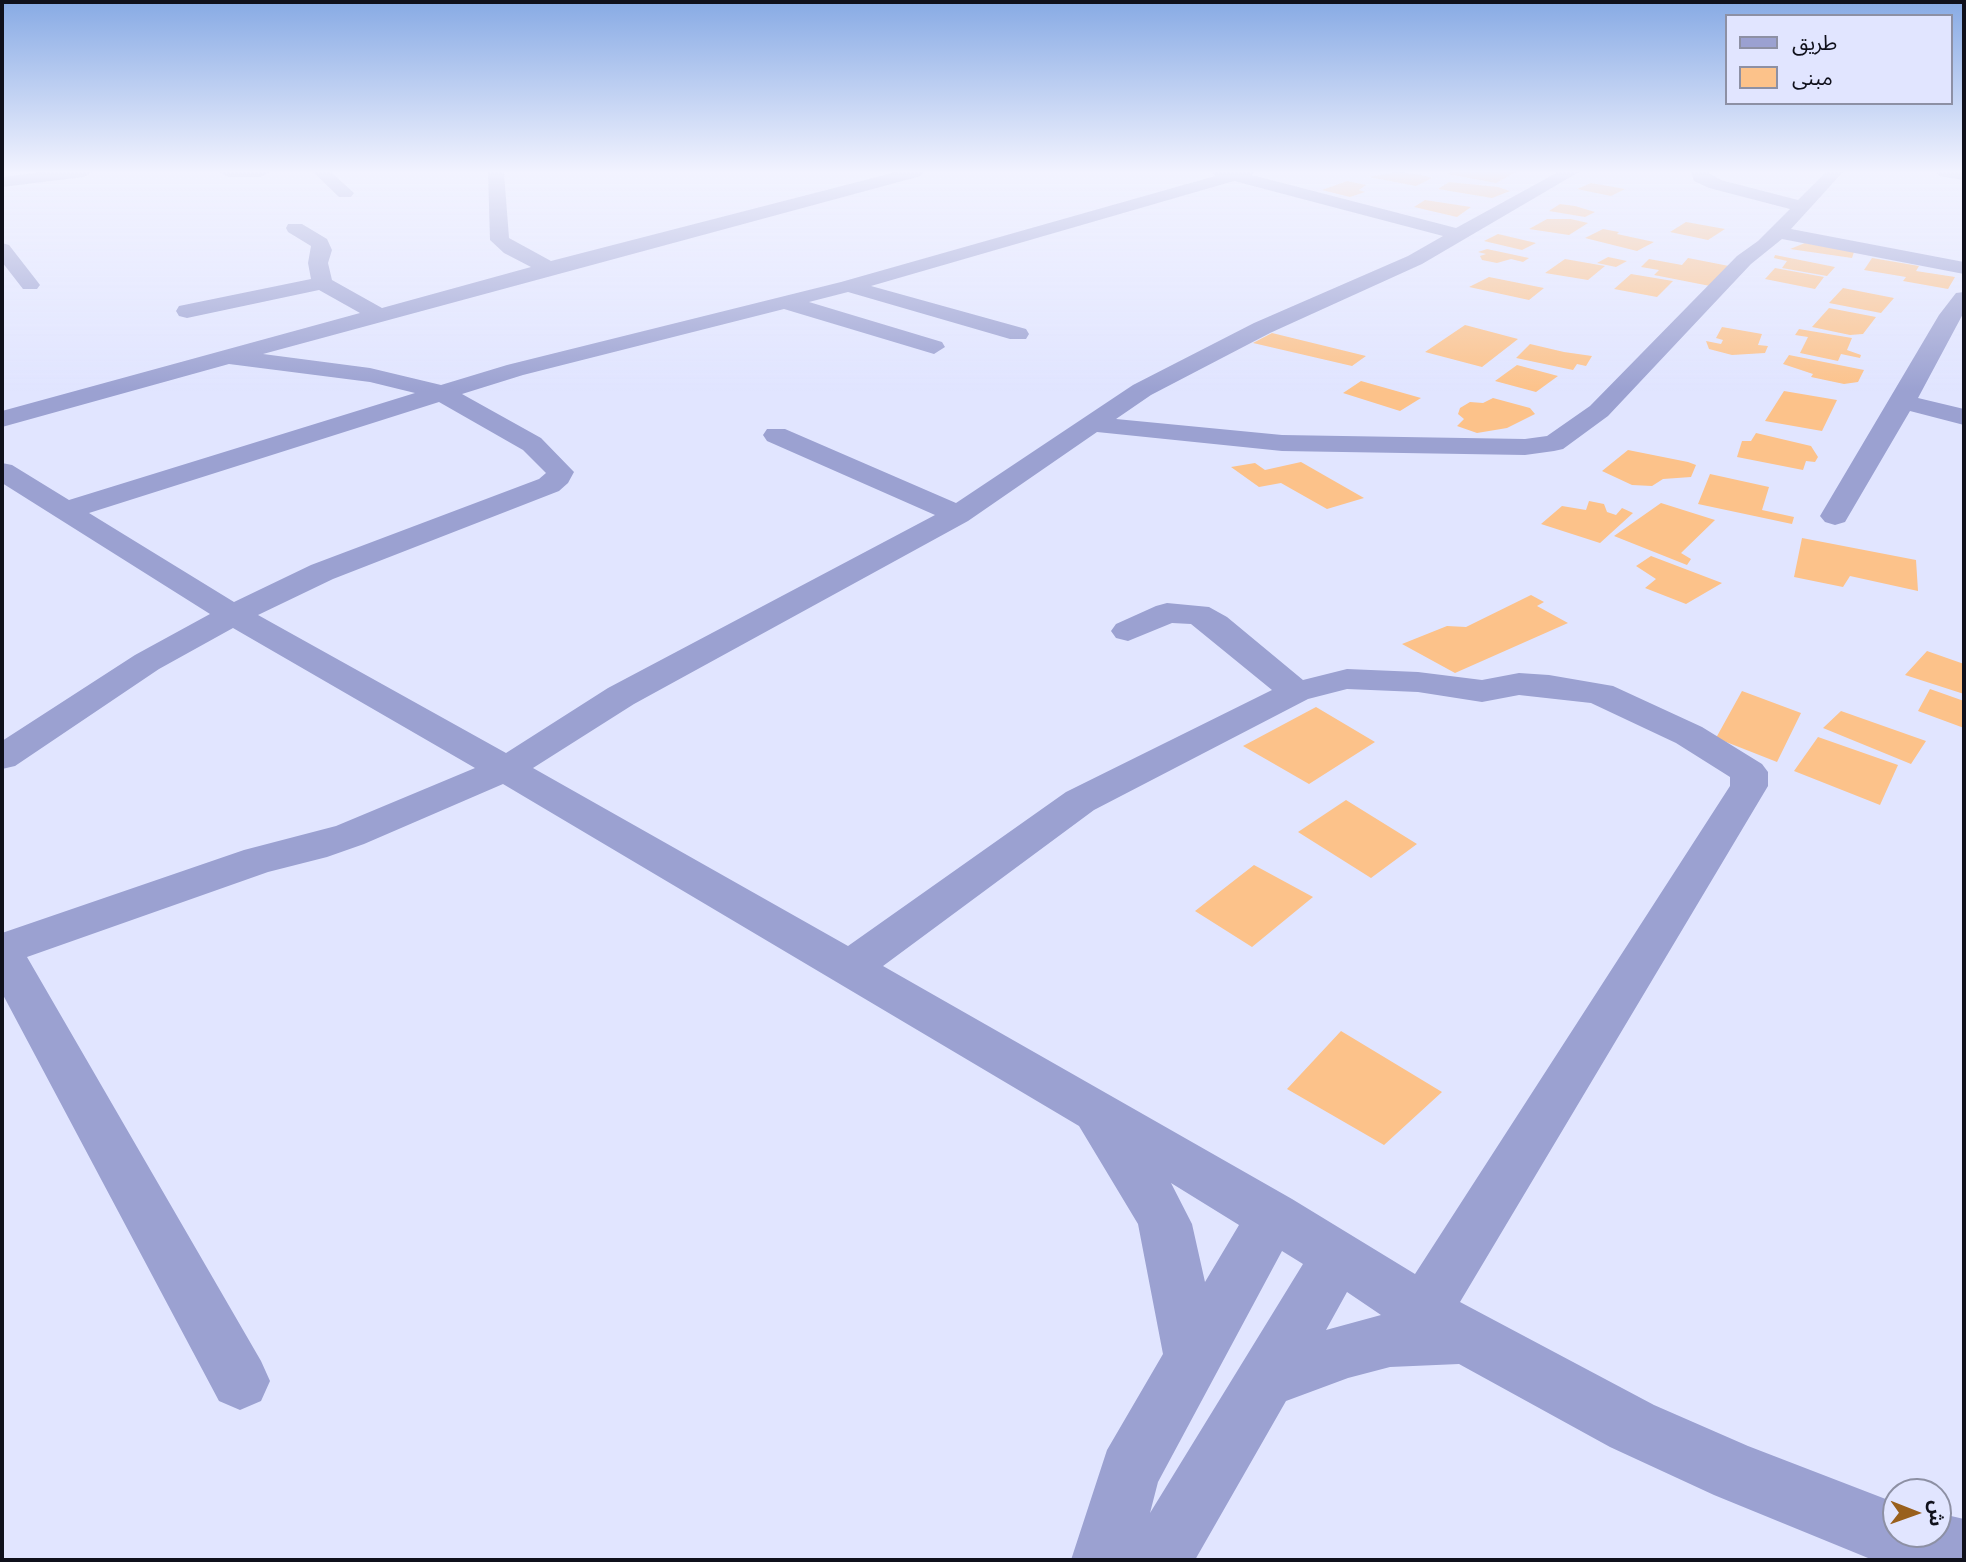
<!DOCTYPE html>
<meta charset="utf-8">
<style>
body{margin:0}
#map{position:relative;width:1966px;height:1562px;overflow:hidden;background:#e1e5ff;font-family:Cabin,"Noto Sans Arabic",sans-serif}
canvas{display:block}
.frame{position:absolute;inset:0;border:4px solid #0f101b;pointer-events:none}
.legend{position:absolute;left:1725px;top:14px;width:228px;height:91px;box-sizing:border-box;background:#e1e5ff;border:2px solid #8d90a4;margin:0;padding:9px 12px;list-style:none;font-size:21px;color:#0f101b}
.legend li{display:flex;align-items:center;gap:14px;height:35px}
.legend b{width:35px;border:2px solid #8d90a4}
.north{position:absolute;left:1882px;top:1478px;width:70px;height:70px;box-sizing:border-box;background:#e1e5ff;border:2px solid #8d90a4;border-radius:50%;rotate:91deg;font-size:19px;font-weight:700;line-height:28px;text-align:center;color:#0f101b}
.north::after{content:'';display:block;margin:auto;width:24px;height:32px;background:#99601d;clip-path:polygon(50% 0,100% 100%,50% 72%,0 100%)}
</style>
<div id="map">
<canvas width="1966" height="1562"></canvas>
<div class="frame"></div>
<ul class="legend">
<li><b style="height:9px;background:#9ba1d1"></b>طريق</li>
<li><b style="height:19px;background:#fcc28a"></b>مبنى</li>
</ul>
<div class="north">ش</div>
</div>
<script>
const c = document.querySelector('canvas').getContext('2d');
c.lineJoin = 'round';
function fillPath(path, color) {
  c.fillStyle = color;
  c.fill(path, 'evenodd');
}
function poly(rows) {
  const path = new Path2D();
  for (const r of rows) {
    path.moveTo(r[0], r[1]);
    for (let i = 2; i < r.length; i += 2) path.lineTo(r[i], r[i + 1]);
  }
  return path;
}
fillPath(poly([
 [1397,172,1422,175,1432,178,1416,186,1369,177],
 [1452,172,1516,172,1496,183,1447,174],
 [1347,181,1366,185,1359,190,1365,192,1350,197,1322,190],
 [1449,182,1498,187,1510,191,1492,198,1438,189],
 [1591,183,1625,189,1611,196,1577,189],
 [1425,200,1471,207,1457,217,1414,207],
 [1560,204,1575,206,1595,212,1585,217,1549,211],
 [1547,219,1571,219,1588,223,1569,235,1529,229],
 [1686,222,1725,229,1708,240,1670,232],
 [1603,229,1619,232,1617,234,1654,242,1637,251,1585,238],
 [1498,234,1536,243,1522,250,1484,241],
 [1805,243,1854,252,1852,258,1790,249],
 [1487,249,1529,258,1523,262,1511,259,1497,263,1482,260,1480,256,1486,254,1478,252],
 [1775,255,1835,267,1827,276,1782,268,1787,261,1774,258],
 [1608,257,1627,261,1616,267,1597,263],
 [1688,258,1729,266,1710,286,1654,275,1659,270,1641,267,1649,259,1682,265],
 [1872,258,1919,266,1916,271,1955,277,1948,289,1903,281,1906,277,1864,270],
 [1565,259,1605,266,1588,280,1545,273],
 [1775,268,1824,277,1815,289,1765,279],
 [1631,274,1673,281,1657,297,1614,289],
 [1489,277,1544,288,1529,300,1469,287],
 [1843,288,1894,298,1881,313,1829,303],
 [1829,308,1876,317,1863,334,1850,335,1812,327],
 [1465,325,1518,339,1482,367,1425,352],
 [1722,327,1762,334,1758,345,1768,346,1765,353,1732,355,1709,349,1706,341,1721,344,1723,340,1716,338],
 [1799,329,1852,338,1847,350,1861,355,1860,358,1841,354,1838,361,1800,353,1808,337,1795,335],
 [1272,333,1366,356,1352,366,1253,343],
 [1530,344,1564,352,1592,356,1586,366,1577,364,1573,370,1516,358],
 [1789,355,1864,370,1858,382,1844,384,1811,377,1813,374,1783,364],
 [1517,365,1558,376,1536,392,1495,381],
 [1361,381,1421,398,1400,411,1343,393],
 [1784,391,1837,400,1822,431,1765,421],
 [1493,398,1530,408,1535,414,1507,428,1477,433,1457,426,1464,419,1458,414,1460,408,1470,402,1483,403],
 [1756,433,1811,446,1818,457,1815,462,1806,461,1803,470,1737,457,1742,441,1751,441],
 [1628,450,1688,462,1696,465,1691,477,1663,479,1652,486,1632,485,1602,471],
 [1301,462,1364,498,1327,509,1281,483,1259,487,1231,467,1255,463,1265,470],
 [1710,474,1769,487,1762,510,1794,517,1792,524,1698,504],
 [1589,501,1604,504,1607,512,1616,515,1622,508,1633,513,1600,543,1541,524,1562,506,1586,510],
 [1661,503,1715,520,1681,553,1691,559,1687,565,1614,536],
 [1802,538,1916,560,1918,591,1850,576,1843,587,1794,577],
 [1651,556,1722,583,1686,604,1645,588,1656,579,1636,566],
 [1531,595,1544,602,1537,606,1568,623,1455,673,1402,644,1447,626,1466,627],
 [1927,651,1964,664,1964,694,1905,675],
 [1930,689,1964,701,1964,728,1918,711],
 [1742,691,1801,713,1777,762,1716,738],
 [1316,707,1375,742,1309,784,1243,746],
 [1841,711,1926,741,1911,764,1823,728],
 [1818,737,1898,765,1880,805,1794,771],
 [1346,800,1417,844,1371,878,1298,832],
 [1254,865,1313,897,1252,947,1195,911],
 [1341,1031,1442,1092,1384,1145,1287,1089]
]), '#fcc28a');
fillPath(poly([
 [44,172,92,172,84,177,2,187,2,177,44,172],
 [220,172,269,172,261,177,228,177,220,172],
 [313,172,331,172,354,193,351,197,339,197,313,172],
 [488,172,504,172,509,238,551,261,896,172,923,172,921,176,263,354,370,368,441,385,507,365,841,282,1215,176,1213,172,1254,172,1252,175,1456,228,1558,172,1579,172,1422,264,1270,333,1151,395,1116,419,1282,435,1525,439,1547,436,1590,406,1737,256,1758,241,1790,209,1709,188,1694,181,1691,172,1707,172,1721,180,1798,200,1826,172,1843,172,1791,229,1964,262,1964,274,1782,239,1751,264,1608,416,1563,449,1554,451,1525,455,1282,451,1097,432,968,521,634,704,533,768,848,946,1066,792,1272,690,1191,624,1172,623,1128,641,1116,638,1111,631,1116,624,1156,606,1167,603,1209,607,1227,617,1303,680,1347,669,1418,672,1482,680,1519,673,1549,675,1613,686,1702,727,1762,764,1768,772,1768,786,1460,1302,1654,1405,1748,1446,1896,1503,1896,1534,1938,1534,1938,1513,1964,1519,1964,1560,1873,1560,1714,1495,1610,1447,1459,1364,1390,1367,1348,1378,1286,1401,1195,1560,1071,1560,1107,1450,1163,1354,1138,1224,1079,1126,503,784,364,844,327,857,268,872,27,957,261,1361,270,1381,261,1401,240,1410,219,1401,2,993,2,933,244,850,336,826,475,768,233,628,159,669,15,766,2,769,2,741,135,655,210,614,2,483,2,463,12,465,69,500,415,393,370,382,229,364,2,427,2,411,360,313,319,290,187,318,179,316,176,311,179,306,311,279,308,263,311,246,288,232,286,228,288,224,302,224,327,239,332,250,328,263,332,280,382,308,531,267,504,253,490,240,488,172],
 [1234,181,1443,236,1408,256,1254,323,1133,385,956,503,785,429,767,429,763,435,767,441,935,515,608,688,506,753,258,615,333,579,559,491,568,483,574,472,541,438,462,394,523,375,784,309,934,354,945,347,942,342,809,302,848,292,1010,339,1026,339,1029,334,1026,329,871,286,1234,181],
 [439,402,523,450,546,473,539,479,311,565,234,602,89,513,439,402],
 [1347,689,1418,692,1482,702,1519,695,1591,703,1676,743,1730,777,1730,786,1415,1274,1292,1199,883,966,1094,810,1308,699,1347,689],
 [1171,1183,1239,1225,1205,1282,1192,1224,1171,1183],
 [1282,1251,1303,1264,1150,1513,1158,1482,1282,1251],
 [1347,1292,1381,1315,1326,1330,1347,1292],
 [1937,172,1964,172,1964,180,1939,176,1937,172],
 [2,243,9,245,37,281,40,285,37,289,23,289,2,262,2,243],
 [1964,292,1964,312,1918,398,1964,409,1964,425,1910,411,1845,522,1835,525,1825,522,1820,516,1939,315,1956,293,1964,292]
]), '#9ba1d1');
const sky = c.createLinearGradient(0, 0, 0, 391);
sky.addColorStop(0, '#87aae4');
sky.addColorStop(0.44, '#f2f3ff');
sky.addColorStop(1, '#f2f3ff00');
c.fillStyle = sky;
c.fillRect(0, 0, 1966, 391);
</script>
